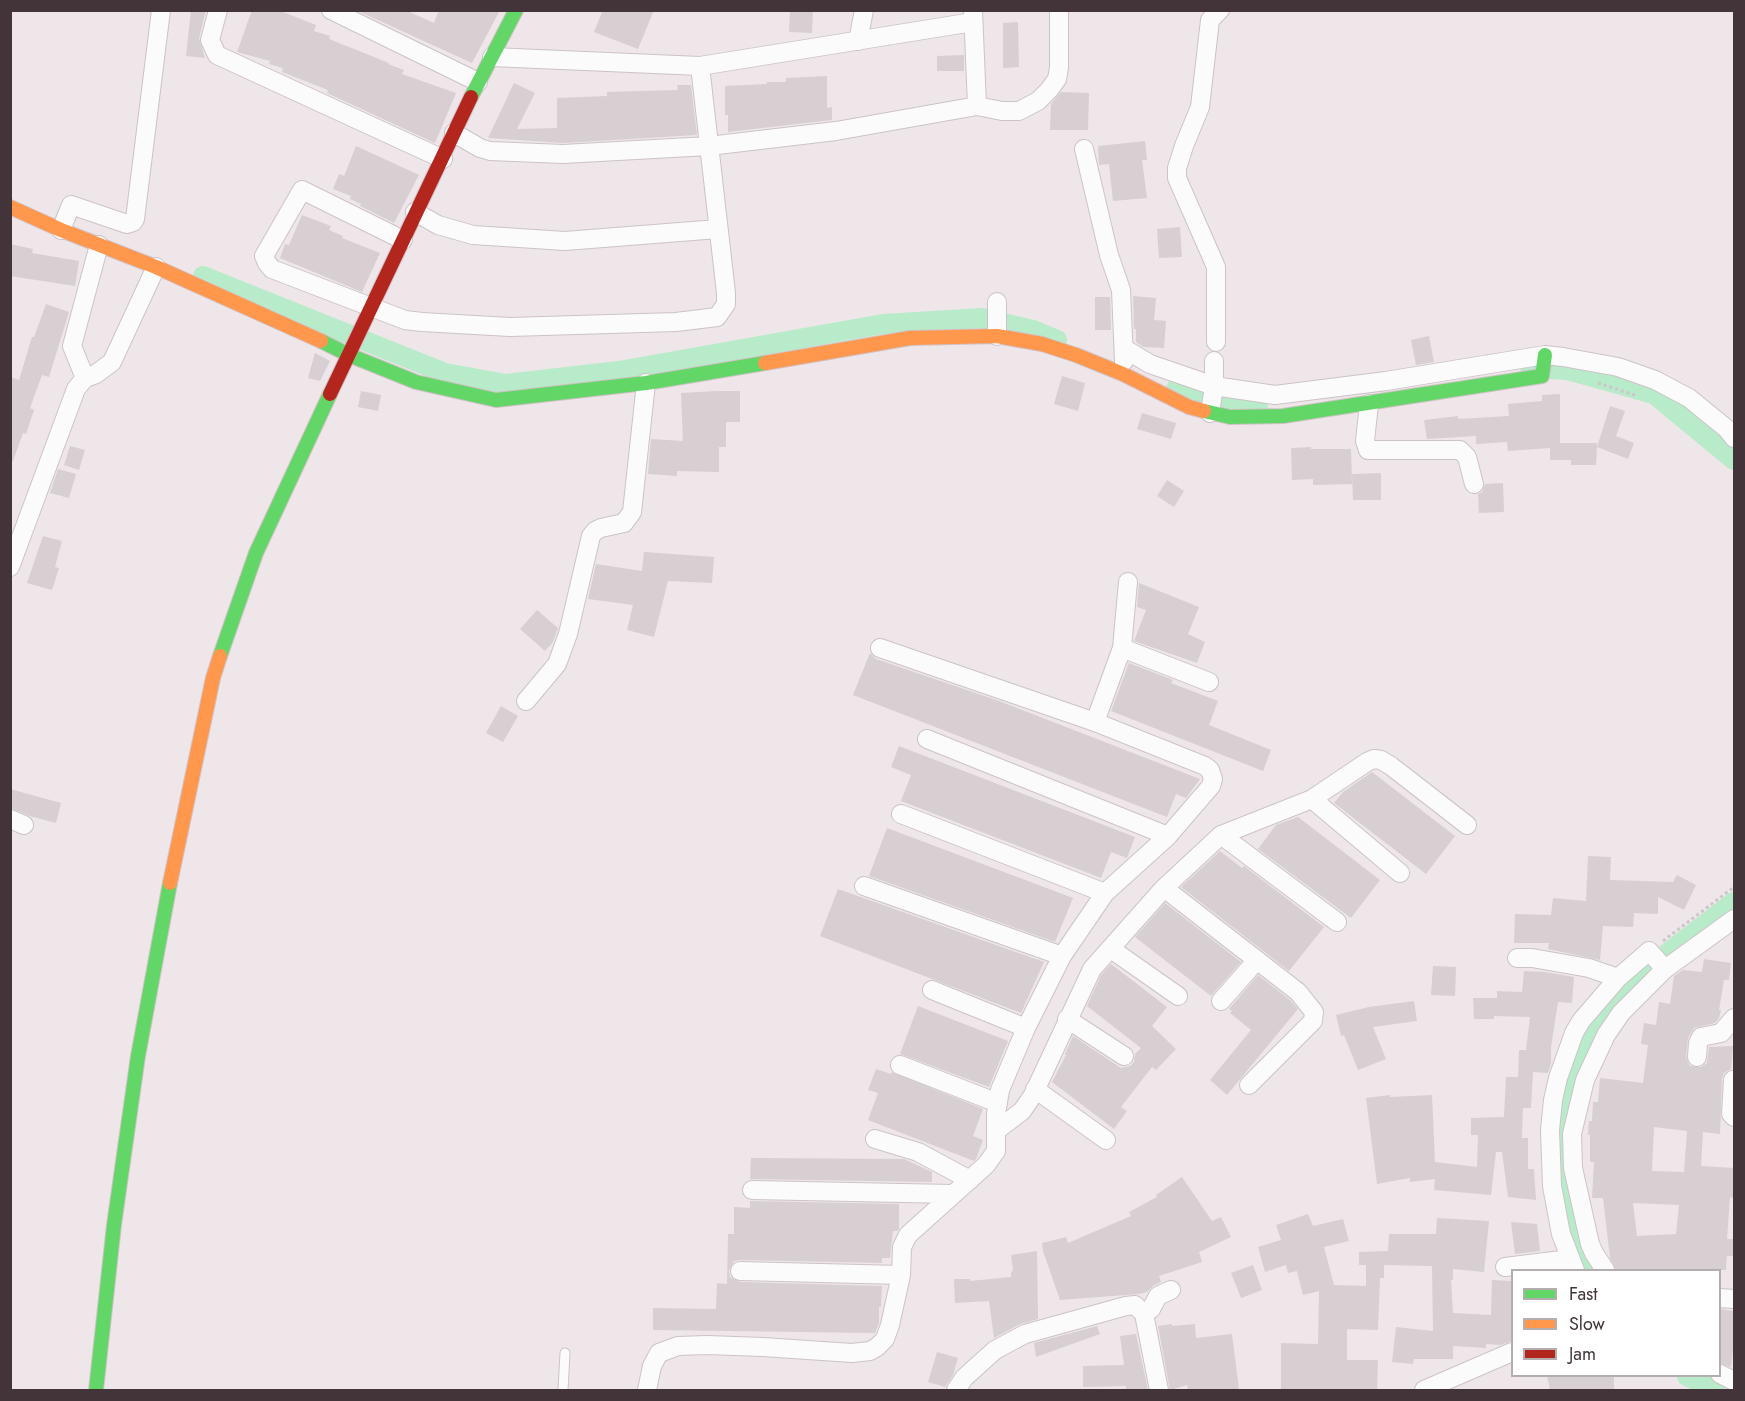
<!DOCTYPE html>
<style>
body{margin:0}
#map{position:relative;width:1745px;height:1401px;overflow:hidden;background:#eee6e9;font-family:Jost,sans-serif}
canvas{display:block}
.frame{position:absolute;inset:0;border:12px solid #43343a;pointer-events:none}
.legend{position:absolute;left:1511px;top:1269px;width:210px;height:108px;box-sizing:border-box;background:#fff;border:2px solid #b4aeb0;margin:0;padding:8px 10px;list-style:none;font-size:18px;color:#43343a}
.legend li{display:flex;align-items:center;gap:12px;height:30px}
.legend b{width:30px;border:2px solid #b4aeb0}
</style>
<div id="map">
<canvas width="1745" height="1401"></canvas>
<div class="frame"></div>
<ul class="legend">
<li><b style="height:8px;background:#63d668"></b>Fast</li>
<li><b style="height:8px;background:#ff974d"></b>Slow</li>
<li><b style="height:8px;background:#b3261e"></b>Jam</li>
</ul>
</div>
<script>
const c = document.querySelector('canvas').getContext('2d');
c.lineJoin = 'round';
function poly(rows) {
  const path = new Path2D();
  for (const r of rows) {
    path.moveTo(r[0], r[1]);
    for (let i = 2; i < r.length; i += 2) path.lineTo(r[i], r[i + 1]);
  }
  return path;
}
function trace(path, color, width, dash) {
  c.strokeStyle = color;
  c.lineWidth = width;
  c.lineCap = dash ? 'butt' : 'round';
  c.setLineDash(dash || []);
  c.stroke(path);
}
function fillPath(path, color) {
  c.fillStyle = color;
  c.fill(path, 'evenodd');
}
trace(poly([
 [203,276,445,373,506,384,619,371,883,324,982,318,1033,330,1057,340],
 [1530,368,1568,370,1654,394,1734,460],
 [1176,389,1192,396,1247,408,1258,407],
 [1591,1270,1577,1247,1561,1158,1573,1083,1605,1012,1643,972,1734,902],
 [1687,1376,1715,1390]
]), '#b8ebc9', 20);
fillPath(poly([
 [191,10,206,10,199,38,205,58,186,56],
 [252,10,278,10,316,25,314,31,330,36,329,39,389,63,388,64,404,70,402,74,456,93,435,143,327,93,328,90,282,72,283,68,269,64,270,61,237,52],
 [405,10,434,23,439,10,499,12,472,63,358,11],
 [603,10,654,10,638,49,594,32],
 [790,10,813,10,812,33,789,32],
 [1018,22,1019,67,1003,68,1003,23],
 [964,55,964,71,937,71,937,56],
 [827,76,827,108,832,107,832,120,728,132,728,115,725,115,725,86,767,84,767,82,786,82,786,78],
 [514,83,535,93,517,129,557,128,557,98,607,96,607,92,678,90,677,85,691,85,697,135,563,143,488,138],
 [1061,92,1089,93,1088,130,1050,130,1051,104],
 [1145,141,1147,160,1142,160,1147,198,1113,201,1109,164,1099,165,1098,146],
 [356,146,419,175,394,223,360,206,361,204,350,199,351,196,333,189,339,174,344,176],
 [302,215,331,226,329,230,343,236,342,238,380,253,362,292,280,258,285,244,289,245],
 [1180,227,1182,257,1159,258,1157,229],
 [10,244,33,249,32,253,79,261,75,286,10,276],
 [1133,296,1156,298,1154,320,1166,321,1164,348,1143,347,1136,342,1136,329,1134,329],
 [1095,297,1110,297,1111,330,1095,330],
 [46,304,69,312,49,377,42,375,30,408,34,410,26,434,23,433,13,461,10,461,10,377,19,380,32,337,34,337],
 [1429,336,1434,362,1416,365,1411,340],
 [315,353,330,361,320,381,308,378],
 [1062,376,1085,383,1078,411,1054,404],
 [361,391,381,395,378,411,358,407],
 [716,391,740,391,740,422,726,422,726,447,719,447,719,472,677,471,677,476,648,474,651,439,683,441,681,393],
 [1560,394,1560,443,1597,443,1597,447,1610,406,1625,411,1616,436,1634,443,1628,459,1597,447,1596,465,1571,465,1571,460,1550,460,1550,448,1508,451,1507,442,1476,444,1476,436,1427,439,1424,420,1458,416,1458,419,1509,416,1508,404,1542,401,1542,395],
 [1142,413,1176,423,1171,439,1137,429],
 [70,446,85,450,79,470,64,465],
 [1311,447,1311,449,1351,449,1352,484,1313,485,1313,479,1292,480,1291,448],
 [58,469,76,474,69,498,50,493],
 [1381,473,1381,500,1353,500,1352,474],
 [1167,480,1184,491,1174,507,1157,496],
 [1503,483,1504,512,1479,513,1478,494,1482,492,1485,484],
 [43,536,62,541,55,567,59,568,52,590,27,583],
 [644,552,714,557,712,583,668,581,654,637,627,630,633,605,588,599,596,564,642,571],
 [1139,583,1199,607,1188,634,1205,642,1197,663,1134,641,1146,610,1137,607],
 [537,610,558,628,553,642,545,651,520,629],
 [870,653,876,659,999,701,1200,779,1186,798,1176,794,1167,817,853,695],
 [1129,663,1173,680,1171,683,1218,701,1209,725,1271,750,1263,771,1111,711],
 [501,706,518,716,503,742,486,733],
 [899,746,1135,837,1127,858,1111,852,1101,878,901,801,911,775,891,767],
 [1372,772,1455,836,1426,874,1334,803,1343,792],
 [10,789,61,803,56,823,30,816,10,808],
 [1298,817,1380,880,1351,918,1258,849,1276,825],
 [887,828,1073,898,1055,942,869,876],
 [1220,851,1242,868,1244,866,1324,927,1289,971,1181,887],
 [1588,856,1611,857,1610,880,1673,882,1677,875,1696,885,1684,910,1658,897,1658,914,1634,913,1633,927,1603,926,1600,960,1548,949,1549,943,1514,943,1515,914,1551,915,1553,898,1586,901],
 [838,889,1044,962,1021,1013,820,936],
 [1165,903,1241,962,1211,996,1135,937],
 [1704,959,1731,963,1729,980,1724,980,1719,1010,1721,1010,1719,1018,1715,1023,1694,1028,1688,1038,1686,1057,1690,1066,1701,1067,1707,1063,1709,1047,1733,1046,1731,1069,1724,1073,1722,1079,1720,1134,1703,1132,1701,1166,1734,1168,1733,1198,1730,1197,1727,1239,1734,1239,1734,1256,1727,1256,1726,1270,1677,1270,1677,1269,1616,1270,1610,1258,1603,1198,1592,1198,1594,1162,1590,1162,1590,1135,1588,1135,1589,1121,1592,1121,1593,1102,1598,1102,1600,1078,1643,1083,1648,1045,1641,1044,1644,1023,1656,1025,1659,1002,1670,1004,1674,976,1683,970,1702,972],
 [1654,1127,1687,1131,1684,1172,1652,1171],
 [1633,1203,1679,1205,1676,1234,1637,1236],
 [1111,964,1167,1007,1152,1026,1176,1049,1156,1070,1152,1067,1121,1107,1127,1111,1114,1129,1052,1082,1066,1055,1065,1054,1073,1036,1121,1068,1130,1066,1134,1062,1135,1054,1141,1048,1087,1006,1101,975],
 [1433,966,1456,967,1455,996,1431,995],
 [1524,971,1545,972,1574,977,1572,1003,1558,1002,1551,1047,1551,1064,1548,1073,1533,1072,1531,1108,1523,1108,1522,1138,1528,1138,1528,1169,1534,1169,1536,1200,1508,1197,1502,1152,1496,1152,1491,1195,1434,1190,1435,1179,1410,1182,1410,1178,1377,1184,1366,1098,1390,1095,1390,1097,1432,1095,1435,1162,1477,1167,1478,1135,1471,1135,1471,1118,1504,1117,1506,1077,1518,1077,1519,1050,1526,1050,1530,1017,1494,1016,1494,1019,1474,1019,1473,998,1497,998,1497,991,1522,992],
 [1258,975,1290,1000,1298,1009,1227,1095,1210,1080,1251,1030,1230,1013,1232,1011,1229,1009],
 [1414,1001,1417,1021,1373,1027,1386,1059,1358,1070,1344,1035,1341,1036,1336,1015,1369,1007],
 [918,1006,1008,1041,989,1087,900,1054],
 [876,1069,891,1074,892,1072,983,1109,973,1136,983,1140,976,1159,974,1161,868,1120,878,1093,868,1090],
 [751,1158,904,1159,932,1172,932,1182,750,1179],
 [1182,1177,1212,1221,1221,1217,1231,1237,1199,1252,1202,1262,1159,1276,1161,1282,1153,1286,1147,1292,1139,1294,1060,1300,1043,1251,1042,1243,1066,1237,1068,1243,1131,1216,1129,1212,1157,1197,1156,1195],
 [750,1201,899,1204,899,1229,897,1231,893,1231,890,1258,882,1258,882,1263,740,1260,734,1261,729,1270,730,1277,740,1282,882,1286,881,1307,879,1307,879,1323,875,1333,653,1330,653,1308,716,1309,717,1283,727,1284,728,1234,734,1234,734,1207,750,1208],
 [1308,1214,1313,1226,1343,1219,1349,1241,1324,1247,1334,1285,1366,1286,1366,1265,1359,1265,1359,1252,1388,1251,1389,1234,1436,1234,1437,1218,1489,1221,1484,1272,1453,1269,1453,1280,1451,1280,1453,1313,1491,1315,1492,1280,1512,1281,1512,1341,1500,1345,1486,1344,1486,1348,1453,1346,1453,1359,1414,1359,1413,1364,1392,1362,1396,1327,1433,1331,1432,1266,1384,1265,1384,1278,1380,1278,1378,1330,1347,1329,1347,1360,1378,1360,1377,1390,1281,1390,1281,1343,1318,1344,1319,1291,1303,1295,1297,1271,1288,1273,1286,1265,1265,1272,1258,1247,1281,1240,1276,1225],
 [1511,1222,1537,1224,1540,1251,1515,1254],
 [1037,1251,1038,1319,1020,1324,994,1338,989,1301,955,1303,954,1279,970,1279,970,1281,1011,1277,1011,1272,1013,1271,1011,1255],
 [1253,1265,1262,1290,1241,1298,1231,1273],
 [1719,1309,1734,1311,1734,1342,1731,1367,1719,1363],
 [1172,1324,1172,1326,1195,1324,1196,1338,1232,1334,1239,1390,1188,1390,1187,1385,1170,1390,1158,1326],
 [1097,1326,1100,1334,1036,1357,1034,1343],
 [1136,1334,1148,1390,1126,1390,1126,1386,1083,1387,1083,1366,1124,1365,1120,1336],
 [937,1352,958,1358,953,1375,945,1387,928,1382],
 [1547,1376,1614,1376,1614,1390,1550,1390]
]), '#d7cfd2');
const lane = poly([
 [563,1390,565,1353]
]);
const street = poly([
 [218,10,210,40,217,55,443,159],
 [331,10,478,82],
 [858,41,864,10],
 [492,57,700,66,973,22],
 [977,106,1002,111,1019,111,1038,101,1049,90,1057,79,1059,68,1059,10],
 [454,133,480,148,490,151,563,154,709,146,836,131,977,106,973,10],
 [1084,149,1109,255,1121,290,1124,361],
 [415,212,438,225,473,235,565,241,718,229],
 [61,230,71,205,127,224,133,222,135,219,161,10],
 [403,240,302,190,264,256,267,263,272,269,405,320,422,322,510,327,676,322,717,317,726,304,726,293,700,66],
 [997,336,997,302],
 [1216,342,1216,267,1177,178,1177,168,1184,146,1200,107,1210,20,1220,10],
 [1125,349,1150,364,1214,386,1275,395,1386,381,1545,355,1563,357,1618,367,1655,380,1689,398,1727,429,1734,438],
 [85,378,72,346,99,245],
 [1369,404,1365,441,1368,450,1460,450,1467,457,1474,484],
 [1210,413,1214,386,1214,361],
 [10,567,76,389,85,378,96,374,112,362,156,267],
 [1122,648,1209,682],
 [526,701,557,664,568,634,591,536,595,531,601,528,624,523,632,512,646,383],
 [1095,722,1122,648,1128,582],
 [927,739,1168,836],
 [1312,799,1400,873],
 [901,814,1105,893],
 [10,819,24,825],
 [1221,835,1337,922],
 [864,886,1062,956],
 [1164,888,1298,992,1314,1012,1313,1021,1249,1085],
 [1111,949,1178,996],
 [1517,958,1532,958,1589,968,1618,978],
 [932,990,1026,1028],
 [1221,1001,1257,960],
 [1067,1019,1124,1056],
 [1697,1057,1698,1043,1701,1037,1721,1033,1734,1018],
 [900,1065,998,1103],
 [1733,1080,1731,1114,1734,1117],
 [1035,1089,1106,1140],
 [997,1130,1022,1111,1033,1095,1092,969,1164,888,1221,835,1312,799,1367,762,1374,759,1381,760,1391,766,1467,825],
 [875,1139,918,1152,970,1180],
 [752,1190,952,1194],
 [1505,1267,1570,1259],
 [1575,1270,1561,1234,1552,1186,1550,1130,1553,1100,1558,1078,1574,1033,1581,1021,1618,978,1649,951,1665,969],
 [1605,1270,1594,1253,1590,1244,1573,1168,1572,1134,1585,1080,1606,1035,1621,1013,1665,969,1734,919],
 [740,1271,901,1275],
 [1720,1298,1734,1299],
 [1144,1314,1151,1309,1158,1296,1171,1290],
 [1720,1374,1734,1381],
 [647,1390,652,1366,659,1353,678,1346,707,1345,763,1347,852,1353,870,1351,877,1347,885,1339,890,1325,901,1275,902,1247,908,1235,986,1165,996,1151,996,1114,1000,1090,1026,1028,1062,956,1105,893,1168,836,1211,786,1213,779,1210,770,1205,766,1095,722,880,648],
 [956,1390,964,1378,995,1350,1025,1334,1126,1306,1135,1305,1144,1314,1159,1390],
 [1424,1390,1512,1352]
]);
const fast = poly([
 [471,97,516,10],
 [321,341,349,355,416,382,496,400,646,383,765,363],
 [1204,411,1230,417,1283,416,1542,376,1545,355],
 [220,656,256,553,330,394],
 [96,1390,114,1225,138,1056,170,883]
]);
const slow = poly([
 [10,207,61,230,156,267,321,341],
 [765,363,910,338,997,336,1042,344,1076,355,1123,374,1189,407,1204,411],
 [170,883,213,678,220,656]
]);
const jam = poly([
 [330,394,471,97]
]);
trace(lane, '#ccc3c7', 11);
trace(street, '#ccc3c7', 20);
trace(fast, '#d2c2c7', 16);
trace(slow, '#d2c2c7', 16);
trace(jam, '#d2c2c7', 16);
trace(poly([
 [1598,383,1637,396],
 [1663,941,1734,887]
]), '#ccc6c9', 3, [3, 3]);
trace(lane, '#fcfbfc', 9);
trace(street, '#fcfbfc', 18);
trace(fast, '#63d668', 14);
trace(slow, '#ff974d', 14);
trace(jam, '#b3261e', 14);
</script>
